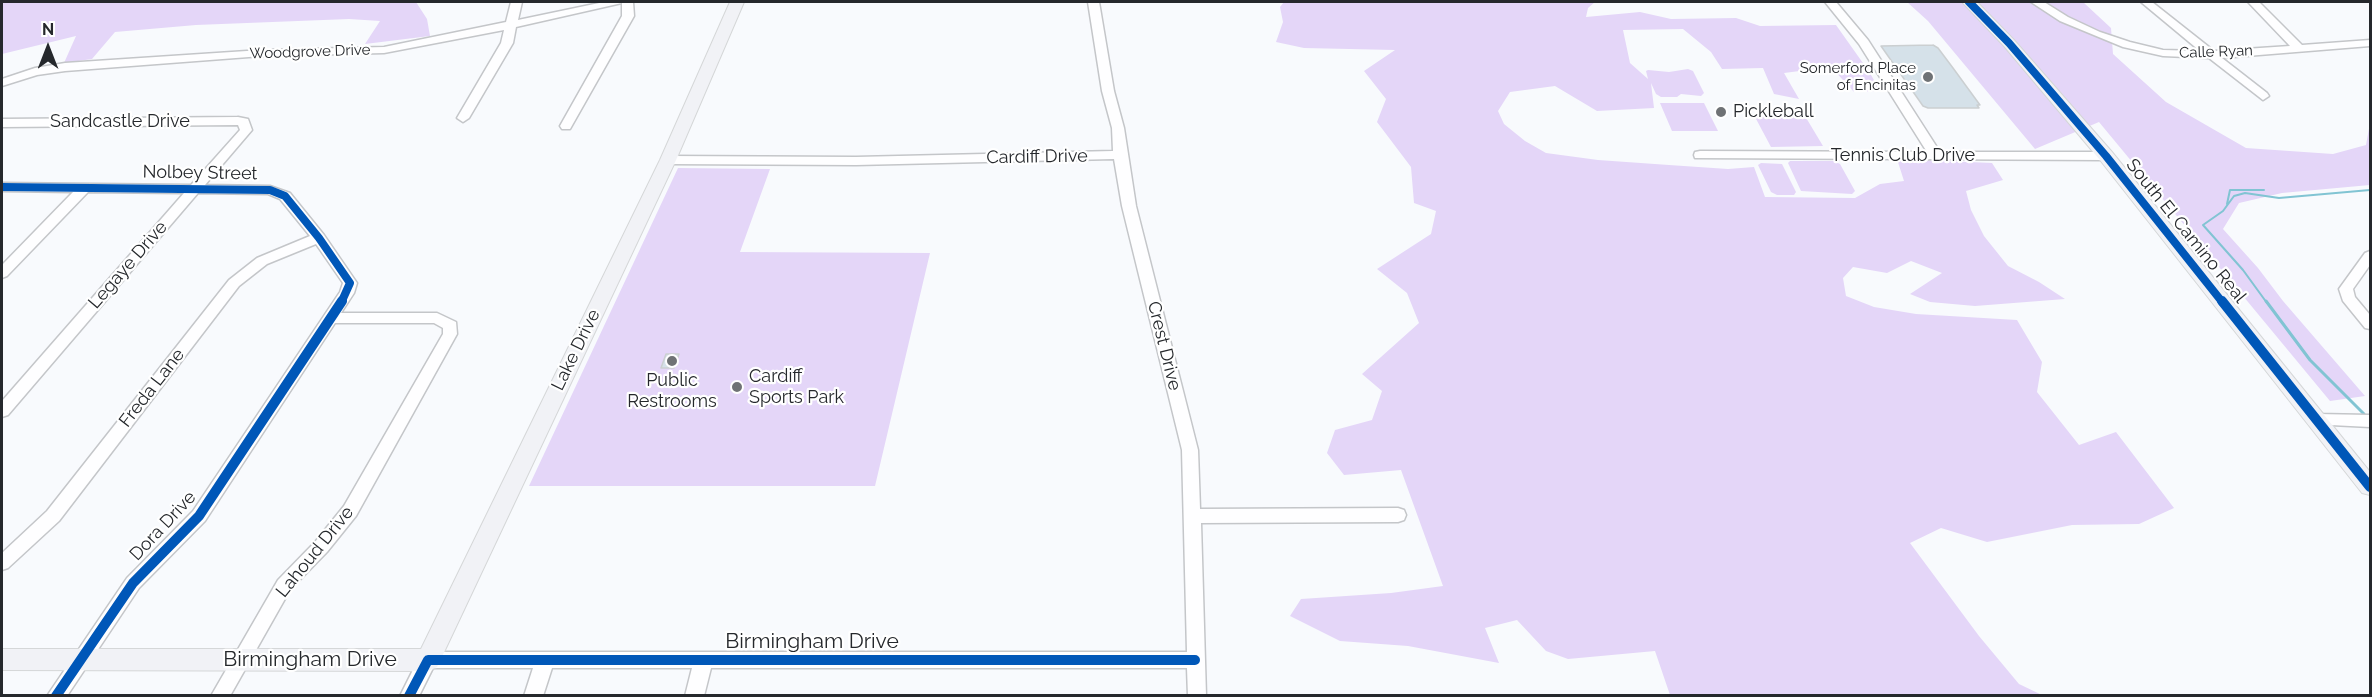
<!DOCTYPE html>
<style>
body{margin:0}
#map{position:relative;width:2372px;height:697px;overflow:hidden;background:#f8fafd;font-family:Raleway,sans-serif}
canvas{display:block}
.frame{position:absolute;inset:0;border:3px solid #25282c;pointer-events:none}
.north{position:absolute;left:18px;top:18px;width:60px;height:60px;-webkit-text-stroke:4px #fff;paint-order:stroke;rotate:0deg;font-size:16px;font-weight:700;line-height:24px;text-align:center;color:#25282c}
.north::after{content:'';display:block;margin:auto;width:21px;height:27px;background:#25282c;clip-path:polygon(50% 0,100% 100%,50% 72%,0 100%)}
</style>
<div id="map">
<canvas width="2372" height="697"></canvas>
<div class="frame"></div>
<div class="north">N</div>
</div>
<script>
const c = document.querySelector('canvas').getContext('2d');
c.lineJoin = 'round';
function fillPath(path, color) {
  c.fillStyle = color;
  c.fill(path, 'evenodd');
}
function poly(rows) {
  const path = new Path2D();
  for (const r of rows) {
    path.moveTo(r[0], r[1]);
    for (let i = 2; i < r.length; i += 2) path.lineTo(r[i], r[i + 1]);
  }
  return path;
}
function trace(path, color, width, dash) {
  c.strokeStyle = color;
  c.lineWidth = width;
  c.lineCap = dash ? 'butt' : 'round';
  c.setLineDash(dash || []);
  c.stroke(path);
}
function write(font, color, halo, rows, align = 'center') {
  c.font = font + ' Raleway,sans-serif';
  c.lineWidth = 4.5;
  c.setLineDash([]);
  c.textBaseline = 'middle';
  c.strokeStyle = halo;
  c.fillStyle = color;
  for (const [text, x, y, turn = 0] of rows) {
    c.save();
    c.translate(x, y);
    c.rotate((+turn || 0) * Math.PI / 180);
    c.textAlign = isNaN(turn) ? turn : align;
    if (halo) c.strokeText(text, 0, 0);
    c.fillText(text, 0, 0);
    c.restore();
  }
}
fillPath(poly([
 [2,2,416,2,427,19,430,36,365,44,380,21,349,19,196,25,115,32,92,59,64,63,76,36,2,54],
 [1284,2,1595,2,1588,8,1586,17,1640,12,1671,19,1736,18,1760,26,1836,25,1870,73,1880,91,1854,92,1831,67,1784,73,1799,99,1774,94,1763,68,1722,69,1711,52,1683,29,1623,30,1630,63,1648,79,1646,71,1648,70,1669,72,1688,69,1693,71,1704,93,1701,96,1681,94,1677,97,1661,97,1656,94,1651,83,1654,108,1597,111,1555,86,1510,92,1498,111,1504,124,1525,141,1546,153,1598,160,1669,165,1728,169,1754,167,1765,197,1855,198,1880,184,1904,181,1897,159,1992,163,2003,180,1966,191,1971,210,1984,236,2008,266,2039,282,2065,299,1975,306,1930,302,1910,294,1942,273,1911,261,1887,273,1853,267,1843,278,1846,296,1874,307,1916,314,2017,320,2042,362,2037,392,2079,445,2116,432,2174,508,2139,524,2072,525,1987,542,1941,528,1910,543,1979,636,2019,684,2042,695,1670,695,1655,651,1568,659,1546,651,1517,620,1485,628,1499,663,1408,646,1340,641,1290,616,1301,599,1391,593,1443,586,1401,470,1344,475,1327,453,1335,430,1372,420,1382,391,1362,374,1419,323,1407,293,1377,269,1431,234,1436,211,1414,203,1411,167,1377,122,1386,99,1364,71,1395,50,1304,48,1276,42,1283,22,1280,7],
 [1907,2,2083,2,2111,28,2113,54,2166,102,2246,148,2333,154,2366,145,2370,123,2370,185,2282,193,2239,203,2223,229,2258,268,2283,301,2365,396,2330,401,2099,122,2035,149,1928,21],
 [1660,103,1704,103,1718,131,1672,131],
 [1805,116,1823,146,1771,147,1755,117],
 [1790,161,1834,161,1840,164,1855,191,1852,194,1801,191,1788,163],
 [1761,163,1782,164,1796,192,1794,195,1777,195,1771,192,1758,165],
 [678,168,770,169,740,252,930,253,875,486,529,486]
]), '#e4d6f8');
trace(poly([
 [2227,204,2230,190,2264,190],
 [2267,303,2243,270,2203,225,2223,211,2234,196,2245,193,2279,198,2370,190]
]), '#81c4d3', 2);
trace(poly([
 [2266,301,2310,360,2364,414]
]), '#81c4d3', 3);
const building = poly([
 [1933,45,1938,48,1953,68,1980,105,1977,105,1979,108,1928,108,1923,106,1881,46,1933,45],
 [666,354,679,354,674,368,661,368,666,354]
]);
fillPath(building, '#d5e1e9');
trace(building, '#cbcfd1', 1.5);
const minor = poly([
 [511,2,522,2,518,20,604,2,633,2,634,16,570,129,562,129,560,126,622,16,622,3,516,27,513,43,469,118,463,122,457,118,501,43,504,30,384,53,262,56,65,71,37,75,2,86,2,79,35,68,65,63,262,50,384,47,506,22,511,2],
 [1088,2,1099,2,1114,91,1124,128,1136,206,1198,450,1200,509,1398,508,1404,510,1406,515,1404,520,1398,522,1201,523,1206,696,1188,696,1187,668,711,668,704,696,685,696,692,668,552,668,543,696,524,696,533,668,433,668,419,696,400,696,421,654,428,652,1187,652,1182,450,1122,206,1114,159,856,165,668,164,662,160,668,156,856,157,1113,151,1112,128,1102,91,1088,2],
 [1825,2,1836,2,1868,40,1940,152,2106,152,2112,156,2106,160,1695,158,1694,155,1695,152,1700,151,1927,152,1859,44,1825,2],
 [2031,2,2044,2,2068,17,2100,32,2130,42,2163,50,2200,51,2141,2,2152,2,2214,51,2290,46,2248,2,2259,2,2302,45,2370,40,2370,46,2222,58,2267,93,2269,96,2263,100,2209,58,2163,56,2123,47,2060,21,2031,2],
 [238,117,248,119,252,130,205,185,270,186,290,193,324,235,357,283,354,293,341,313,437,313,456,322,457,334,356,516,327,552,290,590,230,696,211,696,278,580,315,542,344,506,443,334,443,328,434,323,335,323,205,521,139,588,67,696,47,696,127,578,193,511,340,292,343,283,316,244,267,264,239,286,59,521,8,568,2,570,2,553,47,511,229,280,257,258,310,236,280,199,268,194,198,193,8,415,2,417,2,401,184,193,88,192,7,276,2,278,2,265,73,192,2,191,2,183,191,185,240,130,238,125,2,127,2,119,238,117],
 [2370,251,2370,265,2353,289,2355,297,2370,315,2370,329,2365,328,2343,301,2339,289,2365,253,2370,251],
 [2317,414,2370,415,2370,427,2311,424,2309,420,2311,416,2317,414]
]);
const major = poly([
 [730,2,744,2,676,160,437,667,428,671,2,670,2,649,421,649,660,160,730,2],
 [1962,2,1977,2,2014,40,2112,152,2370,472,2370,495,2362,493,2100,160,2004,46,1962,2]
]);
trace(minor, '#c4c6c9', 3);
trace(major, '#d5d7d8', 2);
fillPath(minor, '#fefeff');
fillPath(major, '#f1f2f6');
trace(poly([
 [1969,2,2009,43,2106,156,2223,303],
 [2,187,270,190,285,196,319,238,350,283,341,303]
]), '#0057b8', 8);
trace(poly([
 [2222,301,2370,487],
 [56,696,133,583,199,516,342,301],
 [409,696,428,660,1195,660]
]), '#0057b8', 10);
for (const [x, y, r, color] of [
 [1928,77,6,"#6f7275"],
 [1721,112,6,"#6f7275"],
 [672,361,6,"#6f7275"],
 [737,387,6,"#6f7275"]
]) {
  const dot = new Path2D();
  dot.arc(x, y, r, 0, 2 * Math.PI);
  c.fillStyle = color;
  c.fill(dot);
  trace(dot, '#fff', 2);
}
write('15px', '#25282c', '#fff', [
 ["Woodgrove Drive",310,52,-2],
 ["Calle Ryan",2216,52,-2]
]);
write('15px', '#25282c', '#fff', [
 ["Somerford Place",1916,68],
 ["of Encinitas",1916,85]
], 'right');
write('18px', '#25282c', '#fff', [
 ["Pickleball",1733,112],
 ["Cardiff",749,377],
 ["Sports Park",749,398],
 ["Public",672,381,"center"],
 ["Restrooms",672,402,"center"]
], 'left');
write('18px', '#25282c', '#fff', [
 ["Sandcastle Drive",120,122],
 ["Tennis Club Drive",1903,156],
 ["Cardiff Drive",1037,157,-1],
 ["Nolbey Street",200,173,1],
 ["South El Camino Real",2186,231,51],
 ["Legaye Drive",128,265,-49],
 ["Crest Drive",1164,346,76],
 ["Lake Drive",576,350,-64],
 ["Freda Lane",152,388,-52],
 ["Dora Drive",163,526,-47],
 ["Lahoud Drive",315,552,-51]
]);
write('21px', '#25282c', '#fff', [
 ["Birmingham Drive",812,642],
 ["Birmingham Drive",310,660]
]);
</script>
